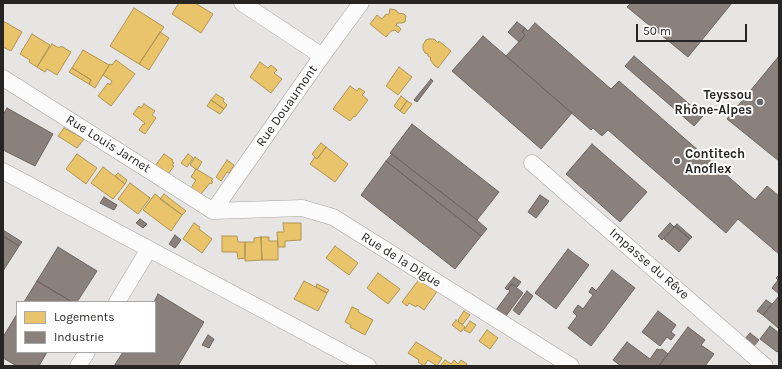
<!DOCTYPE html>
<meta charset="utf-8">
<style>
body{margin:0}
#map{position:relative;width:782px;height:369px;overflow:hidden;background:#e7e5e3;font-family:Karla,sans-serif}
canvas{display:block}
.frame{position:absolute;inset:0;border:4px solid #262523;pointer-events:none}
.legend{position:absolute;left:16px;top:301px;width:140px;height:52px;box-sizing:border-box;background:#fff;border:1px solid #a8a8a7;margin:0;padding:5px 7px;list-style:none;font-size:12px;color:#262523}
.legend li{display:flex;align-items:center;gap:8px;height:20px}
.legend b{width:20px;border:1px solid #a8a8a7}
.scale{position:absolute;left:636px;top:24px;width:111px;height:18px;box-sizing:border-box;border:2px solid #262523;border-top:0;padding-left:5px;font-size:12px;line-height:14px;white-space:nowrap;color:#262523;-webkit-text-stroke:3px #fff;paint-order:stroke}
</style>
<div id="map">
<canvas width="782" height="369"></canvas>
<div class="frame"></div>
<ul class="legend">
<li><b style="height:11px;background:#e9c46a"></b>Logements</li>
<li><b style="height:11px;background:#8a817c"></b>Industrie</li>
</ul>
<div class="scale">50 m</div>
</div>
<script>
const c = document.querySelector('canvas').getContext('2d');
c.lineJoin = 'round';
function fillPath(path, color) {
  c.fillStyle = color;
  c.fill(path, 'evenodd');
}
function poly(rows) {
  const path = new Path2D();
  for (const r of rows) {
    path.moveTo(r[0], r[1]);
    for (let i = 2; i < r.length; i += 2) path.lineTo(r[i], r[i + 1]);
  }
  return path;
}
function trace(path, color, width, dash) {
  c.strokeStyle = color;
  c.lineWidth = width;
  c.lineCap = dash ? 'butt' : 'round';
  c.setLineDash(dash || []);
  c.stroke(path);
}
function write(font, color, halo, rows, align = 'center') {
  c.font = font + ' Karla,sans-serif';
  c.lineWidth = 4;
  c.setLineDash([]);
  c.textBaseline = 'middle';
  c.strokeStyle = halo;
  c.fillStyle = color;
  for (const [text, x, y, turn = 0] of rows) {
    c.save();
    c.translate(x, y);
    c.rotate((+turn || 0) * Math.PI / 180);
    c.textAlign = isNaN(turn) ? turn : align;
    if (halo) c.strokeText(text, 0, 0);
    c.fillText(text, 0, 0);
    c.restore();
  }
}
const homes = poly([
 [179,3,195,3,213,14,201,33,172,14,179,3],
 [134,8,164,27,139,64,110,46,134,8],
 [390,9,396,10,398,13,404,14,406,16,405,22,402,23,397,23,396,26,398,26,401,29,398,33,395,30,391,31,386,37,370,24,377,15,382,19,386,14,388,15,389,14,390,9],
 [3,21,22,32,11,51,3,47,3,21],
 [160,32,169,38,149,70,139,64,160,32],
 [32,34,50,45,37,67,29,62,30,60,20,54,32,34],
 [429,39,434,39,438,43,439,41,451,51,438,68,434,65,430,59,431,58,428,56,428,54,425,53,423,49,423,45,424,43,426,40,429,39],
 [52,44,59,48,61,46,71,52,57,75,47,69,45,72,37,67,52,44],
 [83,50,109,65,95,88,89,84,91,80,72,68,83,50],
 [116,60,135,74,111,106,98,96,108,83,110,85,112,81,103,75,110,64,112,65,116,60],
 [260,62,268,68,271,65,277,70,274,73,282,79,271,93,250,77,260,62],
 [399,67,412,77,398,95,386,86,399,67],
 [72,68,91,80,89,84,69,72,72,68],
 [350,86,357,91,359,88,365,92,362,95,368,100,355,117,354,116,350,121,333,109,350,86],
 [216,94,224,99,223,101,227,105,224,109,211,100,216,94],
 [401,96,407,101,400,111,394,106,401,96],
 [211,100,224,109,220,114,207,106,211,100],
 [407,101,412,104,404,114,400,111,407,101],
 [144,104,155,111,152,115,156,118,145,134,139,130,143,124,144,125,145,123,133,114,139,106,141,108,144,104],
 [64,128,84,139,77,148,58,136,64,128],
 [321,143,326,147,317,159,312,154,321,143],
 [326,147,348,164,335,182,310,164,315,157,317,159,326,147],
 [77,154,97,168,86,184,66,169,77,154],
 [164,154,173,160,172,162,174,163,172,165,174,166,168,174,155,166,164,154],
 [188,154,193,158,187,167,181,163,188,154],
 [195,157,202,162,197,170,190,165,195,157],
 [227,160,234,165,229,173,227,172,221,181,216,177,227,160],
 [103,167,125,184,113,199,91,183,103,167],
 [196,169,213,179,211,181,213,182,211,184,210,183,201,194,191,188,196,180,191,177,196,169],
 [118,173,127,180,125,184,115,176,118,173],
 [130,183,150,198,138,214,118,199,130,183],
 [155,194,182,215,171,231,143,210,155,194],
 [164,194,186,211,182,215,160,199,164,194],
 [194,223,200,227,199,229,212,239,202,253,183,239,194,223],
 [283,223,301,223,301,240,285,241,285,247,278,247,277,232,284,232,283,223],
 [222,236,237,236,238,242,245,242,245,258,238,259,237,252,222,252,222,236],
 [261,237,269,237,269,241,278,241,278,260,262,260,261,237],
 [261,237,262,260,245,261,245,242,254,242,254,238,261,237],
 [335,246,358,263,349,275,326,258,335,246],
 [378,273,400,289,388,304,367,288,378,273],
 [420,278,438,290,424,310,417,305,416,307,409,303,407,306,402,302,420,278],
 [304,281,327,293,318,311,294,299,304,281],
 [317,284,329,290,327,293,316,287,317,284],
 [352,307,359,310,358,312,373,320,365,335,350,327,351,325,345,322,352,307],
 [464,311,470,315,463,324,462,324,458,321,459,320,458,320,464,311],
 [456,320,465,327,461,332,452,325,456,320],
 [470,321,476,325,470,333,464,330,470,321],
 [487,330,498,338,490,349,479,341,487,330],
 [416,342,442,358,437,366,428,360,424,366,418,362,419,360,408,353,416,342],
 [445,360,451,364,454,360,458,364,461,360,467,364,466,366,440,366,445,360]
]);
fillPath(homes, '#e9c46a');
trace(homes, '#ae9455', 1);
const industry = poly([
 [631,3,732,3,688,57,627,7,631,3],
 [517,22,525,28,522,32,525,35,519,42,508,32,517,22],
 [535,23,611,89,619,81,755,200,767,186,779,196,779,254,738,219,726,233,608,130,602,136,593,128,591,130,506,56,525,35,522,32,525,28,528,31,535,23],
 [483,36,572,113,541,149,452,71,483,36],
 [634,56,703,116,694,126,625,66,634,56],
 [779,56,779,161,727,119,779,56],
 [431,79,433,81,417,102,414,100,431,79],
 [7,108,53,134,35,166,3,150,3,115,7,108],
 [412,124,499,192,477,220,390,153,412,124],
 [592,144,647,192,620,222,566,174,592,144],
 [392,154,477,220,487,229,481,236,386,161,392,154],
 [386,161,481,236,455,269,361,195,386,161],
 [540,195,549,201,536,218,528,212,540,195],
 [104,197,117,205,114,210,100,203,104,197],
 [140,219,147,224,143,228,136,223,140,219],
 [670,223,674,227,662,240,658,236,670,223],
 [677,224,692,237,690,239,675,226,677,224],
 [675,226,690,239,679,252,664,239,675,226],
 [3,230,22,242,19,246,3,236,3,230],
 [175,235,181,240,175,248,169,244,175,235],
 [3,236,19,246,3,271,3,236],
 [58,247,97,271,77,302,72,302,37,281,58,247],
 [568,249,589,265,556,309,535,293,568,249],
 [612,270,635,288,591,346,568,328,577,316,573,312,578,305,583,309,593,295,589,292,592,287,596,291,612,270],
 [779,275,779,294,772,288,778,280,776,278,779,275],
 [514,277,521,282,517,287,512,284,507,290,505,288,514,277],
 [37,281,72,302,24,302,37,281],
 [512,284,523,293,506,316,496,310,510,291,508,289,512,284],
 [527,291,533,296,519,315,513,310,527,291],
 [158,294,204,322,178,366,114,366,123,352,155,352,155,302,154,302,158,294],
 [779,296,779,328,778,328,763,315,779,296],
 [766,300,772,304,763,315,757,311,766,300],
 [658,311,676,325,671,332,675,335,671,340,667,337,660,346,642,332,658,311],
 [17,314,17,352,47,352,39,366,17,366,3,358,3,337,17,314],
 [770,326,779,333,779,350,777,352,760,339,770,326],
 [688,327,705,340,701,345,714,354,705,366,659,366,688,327],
 [750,333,759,340,753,347,744,340,750,333],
 [208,335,214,339,209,348,202,345,208,335],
 [627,342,650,359,657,349,660,350,662,349,668,354,659,366,621,366,613,360,627,342]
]);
fillPath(industry, '#8a817c');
trace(industry, '#6c6561', 1);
const street = poly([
 [242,3,322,56],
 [3,78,213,211],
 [532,163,765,366],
 [3,171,368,366],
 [213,211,302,208,333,217,571,366],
 [213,211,322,56,361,3],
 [117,302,149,249],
 [78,366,87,352]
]);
trace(street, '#a7a5a4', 17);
trace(street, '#fbfbfb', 16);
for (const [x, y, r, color] of [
 [760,102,4,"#6a6866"],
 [677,161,4,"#6a6866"]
]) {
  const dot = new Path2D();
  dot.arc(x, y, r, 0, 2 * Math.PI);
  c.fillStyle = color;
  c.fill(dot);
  trace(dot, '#fff', 1.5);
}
write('bold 13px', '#262523', '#fff', [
 ["Teyssou",752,95],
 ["Rhône-Alpes",752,110],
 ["Contitech",685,154,"left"],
 ["Anoflex",685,169,"left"]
], 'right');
write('13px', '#262523', '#fff', [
 ["Rue Douaumont",287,106,-55],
 ["Rue Louis Jarnet",108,144,32],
 ["Rue de la Digue",401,260,32],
 ["Impasse du Rêve",649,264,41]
]);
</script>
